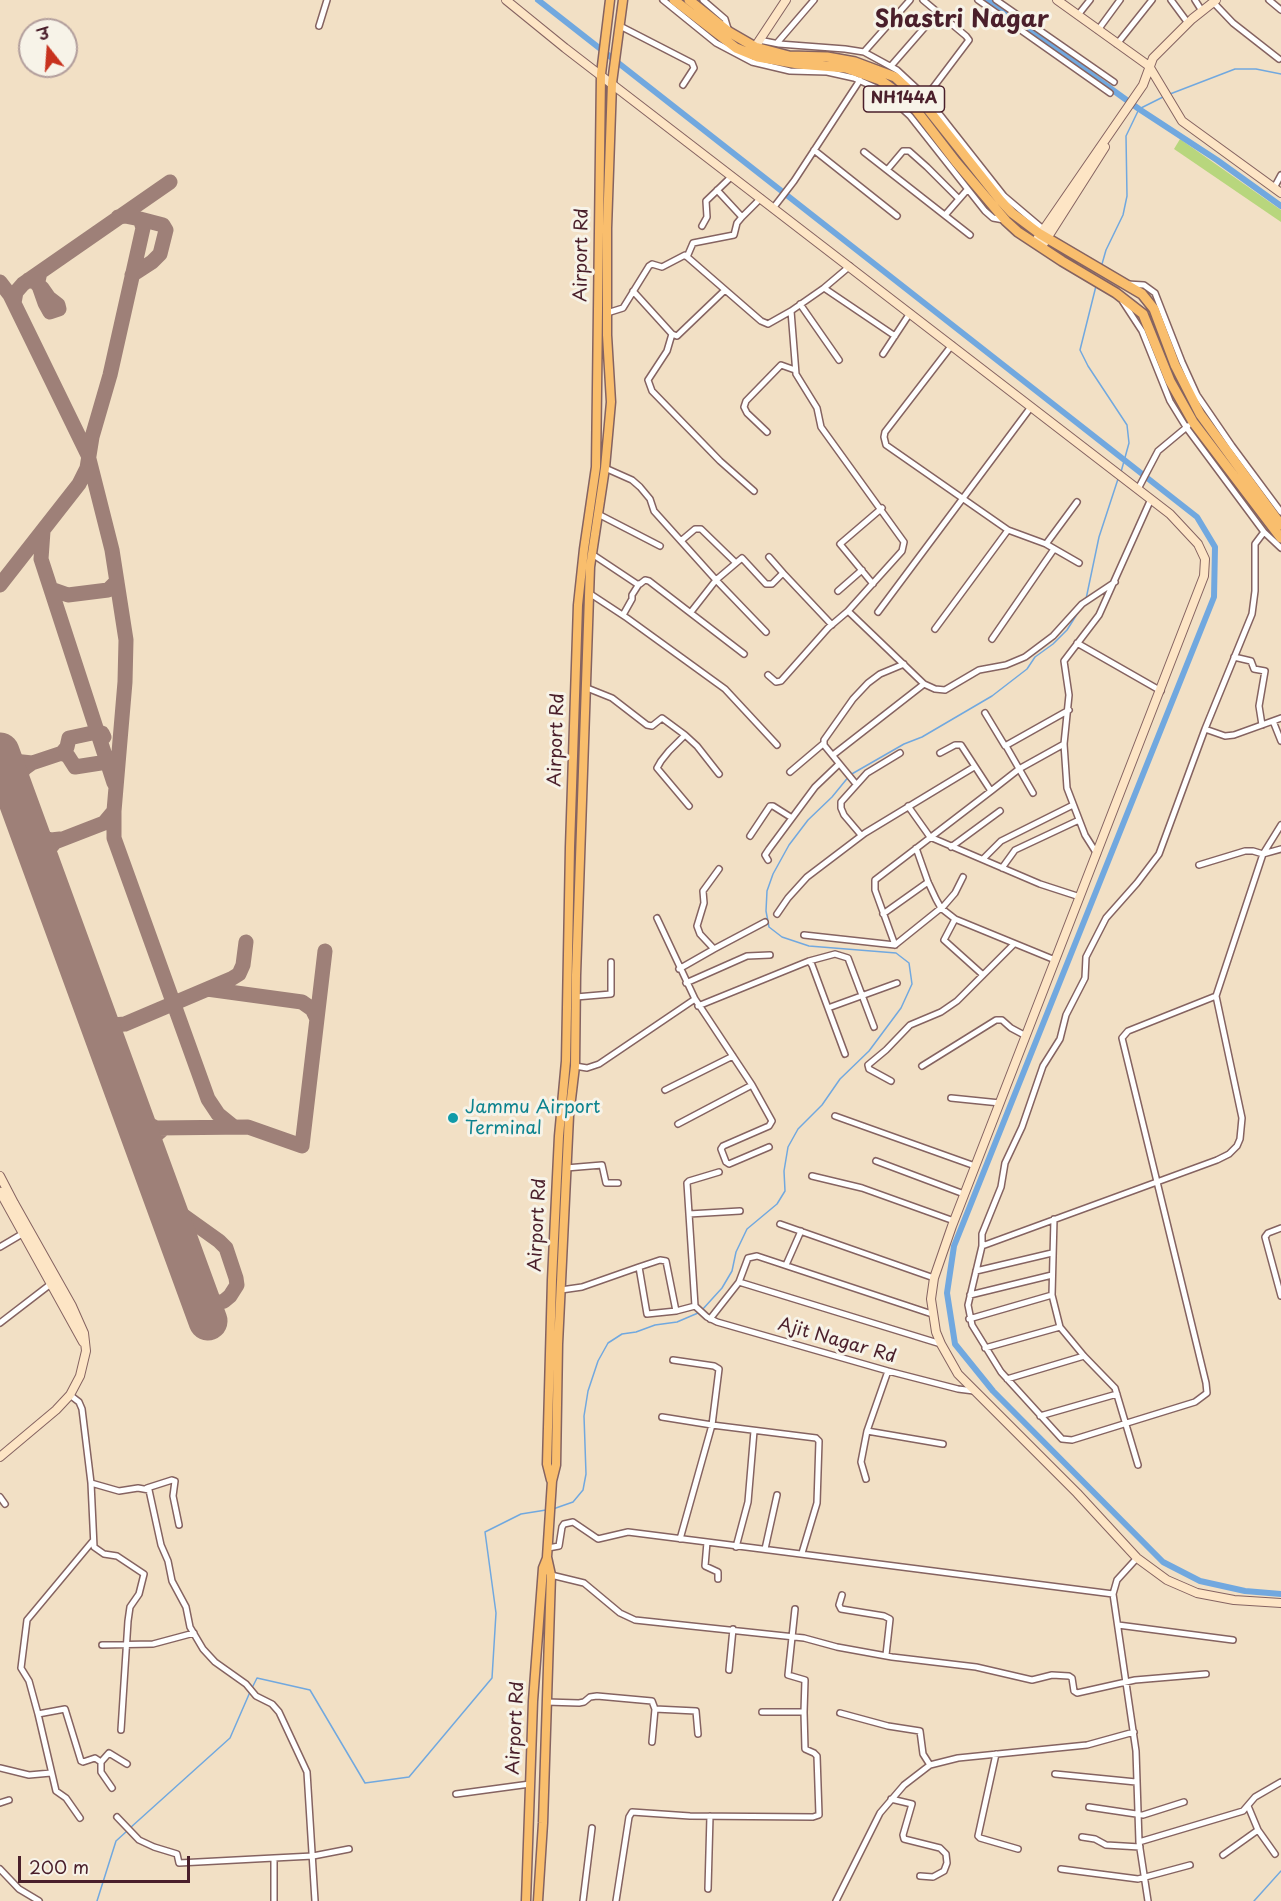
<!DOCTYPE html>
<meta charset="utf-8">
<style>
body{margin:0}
#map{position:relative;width:1281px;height:1901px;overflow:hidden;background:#f2e0c5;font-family:"Playpen Sans","Playpen Sans Deva",sans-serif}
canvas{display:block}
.north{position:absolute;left:18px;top:18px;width:60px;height:60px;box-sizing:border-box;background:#f7f3e8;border:2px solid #b29e9c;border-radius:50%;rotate:343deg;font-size:16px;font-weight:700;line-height:24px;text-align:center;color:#4a1f2b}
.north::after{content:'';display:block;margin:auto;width:21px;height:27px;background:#c8321e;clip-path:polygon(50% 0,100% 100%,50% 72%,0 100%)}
.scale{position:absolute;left:18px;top:1856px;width:172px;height:27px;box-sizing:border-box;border:3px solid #4a1f2b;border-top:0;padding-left:8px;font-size:18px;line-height:21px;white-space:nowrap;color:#4a1f2b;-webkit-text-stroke:4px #f7f3e8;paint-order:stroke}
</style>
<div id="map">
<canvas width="1281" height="1901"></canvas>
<div class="north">उ</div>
<div class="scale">200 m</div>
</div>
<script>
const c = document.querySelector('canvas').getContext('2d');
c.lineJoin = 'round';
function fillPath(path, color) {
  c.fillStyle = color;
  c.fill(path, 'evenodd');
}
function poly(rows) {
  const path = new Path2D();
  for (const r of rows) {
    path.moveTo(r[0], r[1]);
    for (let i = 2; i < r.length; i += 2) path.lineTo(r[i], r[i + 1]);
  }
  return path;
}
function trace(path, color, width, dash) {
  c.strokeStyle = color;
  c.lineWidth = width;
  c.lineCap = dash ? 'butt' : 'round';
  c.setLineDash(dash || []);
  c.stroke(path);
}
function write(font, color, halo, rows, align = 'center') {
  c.font = font + ' "Playpen Sans",sans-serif';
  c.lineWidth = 6;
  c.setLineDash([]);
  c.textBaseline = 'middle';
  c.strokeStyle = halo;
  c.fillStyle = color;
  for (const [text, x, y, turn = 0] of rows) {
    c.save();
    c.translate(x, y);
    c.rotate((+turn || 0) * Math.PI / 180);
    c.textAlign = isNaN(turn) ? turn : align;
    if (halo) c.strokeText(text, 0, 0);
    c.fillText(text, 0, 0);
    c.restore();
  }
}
fillPath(poly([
 [1180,139,1281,210,1281,222,1174,149]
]), '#b8d67d');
trace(poly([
 [1170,94,1235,69,1256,69,1281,74],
 [1102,264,1106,250,1123,215,1127,196,1126,136,1139,109,1163,97],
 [1096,286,1080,350,1088,366,1127,425,1129,443,1121,472],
 [1086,599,1099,537,1118,479],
 [702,1310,722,1288,732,1271,736,1252,747,1229,777,1204,785,1191,784,1171,788,1147,798,1129,822,1105,840,1079,869,1051,901,1008,912,984,909,963,896,953,809,946,782,937,769,927,766,911,767,891,773,874,789,845,808,820,832,797,850,775,904,744,922,737,992,696,1027,669,1035,657,1053,644,1067,630,1079,611],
 [553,1509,573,1502,583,1490,586,1474,584,1416,588,1391,598,1361,608,1343,622,1334,636,1332,655,1325,677,1322,698,1313],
 [252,1688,257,1678,310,1690,365,1783,409,1777,492,1678,496,1613,485,1532,521,1514,546,1510],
 [130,1828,230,1738,250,1692],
 [97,1901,116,1841,127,1831],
 [1254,1901,1281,1871]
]), '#71a8df', 1.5);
trace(poly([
 [538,0,1197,517,1215,547,1214,597,954,1246,947,1293,955,1344,993,1391,1163,1562,1200,1581,1245,1591,1281,1594],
 [988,0,1139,109,1217,160,1281,206]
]), '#71a8df', 6);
trace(poly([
 [132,275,152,262,160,254,166,230,163,225,140,219],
 [28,280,35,282,39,286,42,288,49,298,58,305,59,309,50,312,45,303,39,286,38,281,40,272],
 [0,282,10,295,88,455,112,550,126,640,125,682,114,811,104,823,55,842,45,854,42,866],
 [14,303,16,292,23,284,170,182],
 [43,531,41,559,114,783],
 [0,585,79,484,87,468,92,437,110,375,143,228,140,219,125,216,118,217],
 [51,589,68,595,108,590,117,581],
 [0,751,13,761,32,763],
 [62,753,68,756,75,767,107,762],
 [15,792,20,774,25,768,32,763,62,753,67,747,69,738,97,732,102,733,104,737],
 [114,811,114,838,208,1099,218,1114,234,1127],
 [27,826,42,837,51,840,60,839],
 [207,989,302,1002,312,1009,317,1019],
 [97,1019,113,1025,125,1024,231,979,239,974,243,965,246,942],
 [131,1111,144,1122,156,1128,248,1127,302,1146,325,951],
 [145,1149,150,1140,163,1129],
 [163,1198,170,1206,219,1241,226,1248,236,1278,237,1285,230,1296,224,1301,214,1304,196,1298,189,1285,181,1248]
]), '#9e8078', 15);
trace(poly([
 [0,752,208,1321]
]), '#9e8078', 39);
const street = poly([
 [663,0,716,43,752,62,790,71,827,72,854,78,883,91,910,116,985,211,993,218,1004,220],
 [703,0,725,19,729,32],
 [923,0,966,36,969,40,926,97],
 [978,0,1110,93],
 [996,0,1114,82],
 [1171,0,1188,23],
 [1195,0,1202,11],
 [1269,0,1281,10],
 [1213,2,1233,23,1279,59],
 [1078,15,1090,0],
 [319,26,327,0],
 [620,26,692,63,694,68,683,85],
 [1098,30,1120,0],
 [759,40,779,44,845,49,864,52,897,70,926,97,1004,196,1043,229],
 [777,43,814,0],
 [1117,44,1152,0],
 [864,52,910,0],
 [891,66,938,12],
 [814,150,897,216],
 [864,152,970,235],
 [887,170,903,151,909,151,927,167,959,199],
 [1274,188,1281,175],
 [717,190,742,217,761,198],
 [774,207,794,181,860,80],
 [946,214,967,190],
 [702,226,707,217,706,201,732,176],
 [687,257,693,243,734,235,737,223,742,217],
 [1127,284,1144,285,1155,293,1182,362,1197,395,1232,446,1281,512],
 [824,288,850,266],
 [633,291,672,334,677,336,725,290],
 [1123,302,1142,331,1170,401,1186,427,1264,532],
 [800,304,839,360],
 [607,313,623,308,649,266,652,264,662,267,685,255,761,321,768,324,791,311],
 [672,334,667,351,648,380,652,391,720,461,754,491],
 [895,336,824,288,791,311,796,374,817,408,821,427,904,542,902,551,848,611,924,684,935,689,945,690,979,670,1006,665,1025,657,1053,636,1082,604,1115,582],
 [952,345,885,432,884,437,886,445,1008,530,1046,544,1079,563],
 [883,354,910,313],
 [767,432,747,413,744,407,746,401,781,365,795,370],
 [605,468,632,480,640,487,650,499,654,511,716,580,766,632],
 [1138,489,1158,451,1188,426],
 [598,514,660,546],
 [682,540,695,529,701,529,736,563],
 [1046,544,1077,502],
 [592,554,637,584,640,584,645,580,649,581,744,654],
 [783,573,832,625],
 [873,584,840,544,882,508],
 [838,591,862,570],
 [589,593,627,618,725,689,777,745],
 [691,612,716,580,742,558,766,584,772,584,783,573,769,557],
 [878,612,1031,407],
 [623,615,632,599,632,595,639,584],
 [935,629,1008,530],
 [992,639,1054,549],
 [1077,643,1161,691],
 [1234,657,1251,661,1254,669,1265,671,1259,706,1262,725],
 [768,675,776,682,781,681,828,628,848,611],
 [587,688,612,698,647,725,652,726,662,718,685,735],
 [985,713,1005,746,1069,710],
 [1273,721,1281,741],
 [1205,729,1225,736,1234,735,1281,718],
 [1006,746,1033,793],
 [940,753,955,745,961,745,991,791,1019,769,1064,744],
 [833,755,924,684],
 [790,772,823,744],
 [856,784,824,745,824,740,853,699,868,683,880,674,904,664],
 [689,806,657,768,661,761,669,751,685,735,697,746,719,774],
 [908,806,930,837,1040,884,1080,897],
 [1281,825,1263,854,1281,849],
 [861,835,844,815,841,808,841,802,867,773,900,753],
 [750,836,770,806,773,806,792,818],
 [951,847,1000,811],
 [916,848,928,882,936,899,941,908,955,919,1055,960],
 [1097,854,1085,835,1067,788,1064,744,1069,695,1064,661,1099,615,1151,499],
 [983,859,1001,841,1073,805],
 [768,860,765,855,769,849,815,787,839,764],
 [1002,868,1015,850,1079,820],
 [941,908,895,945,875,890,875,880,991,791],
 [942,908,955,893,963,877],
 [777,914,788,898,807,877,865,833,974,767],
 [883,914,928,882],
 [657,918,695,999],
 [955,919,944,940,983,975],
 [804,935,895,945],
 [714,949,765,922],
 [809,961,835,954,848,958,874,1027],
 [679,969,714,949,700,934,697,926,704,903,703,891,719,869],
 [686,983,747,956,770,955],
 [1216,996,1128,1031,1122,1038,1206,1383,1207,1393,1195,1402,1072,1440,1062,1439,1001,1372,972,1325,968,1305,982,1246,982,1234,1001,1187,1005,1163,1022,1127,1043,1066,1060,1039,1066,1015,1085,978,1086,957,1106,918,1137,883,1159,854,1205,729,1252,614,1255,591,1255,544,1264,532,1281,548],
 [576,997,611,994,611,962],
 [698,1006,809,961,812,965,845,1054],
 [828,1008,897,983],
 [575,1066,587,1068,599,1064,695,999,752,1085,772,1121,769,1126,723,1146,721,1149,726,1162,729,1164,769,1147],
 [922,1066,996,1020,1002,1020,1011,1028,1026,1036],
 [891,1081,869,1069,868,1065,886,1050,910,1025,941,1012,957,1001,1014,944],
 [665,1090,733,1056],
 [951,1098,1000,1103],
 [835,1116,975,1166],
 [678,1124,752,1085],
 [876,1161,964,1194],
 [566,1168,602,1165,606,1183,618,1183],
 [812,1176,862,1188,954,1221],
 [689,1214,740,1211],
 [1054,1219,1052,1295,1060,1327,1084,1356,1115,1388,1138,1465],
 [780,1224,934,1278],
 [1281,1228,1268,1233,1265,1237,1281,1296],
 [982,1246,1217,1160,1229,1154,1237,1146,1240,1139,1242,1118,1216,996,1263,854,1253,851,1245,851,1199,865],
 [0,1247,22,1234],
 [786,1265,801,1231],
 [639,1267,660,1260,666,1261,676,1311],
 [976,1271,1052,1253],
 [739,1282,748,1258,757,1256,932,1314],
 [561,1290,582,1287,639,1267,647,1314,676,1311,695,1306],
 [970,1295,1052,1275],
 [695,1306,707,1317,717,1322,888,1371,958,1389,974,1391],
 [695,1306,687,1183,689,1181,719,1172],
 [710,1319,739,1282,941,1344],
 [969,1319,1052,1295],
 [0,1323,52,1283],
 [985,1348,1060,1327],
 [673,1360,714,1366,719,1369,712,1425,816,1438,819,1441,817,1503,802,1553],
 [888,1371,867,1431,943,1444],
 [1007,1379,1084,1356],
 [70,1395,79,1402,82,1409,91,1483],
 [1040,1416,1117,1394],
 [662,1417,712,1425,680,1539],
 [866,1479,861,1462,867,1431],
 [147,1488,172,1480,175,1481,173,1496,179,1525],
 [0,1497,5,1504],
 [707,1542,1113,1594],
 [736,1547,748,1502,754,1431],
 [548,1548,559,1546,562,1527,564,1524,573,1522,598,1539,628,1532,707,1542,705,1566,718,1572,718,1579],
 [765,1549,777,1495],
 [1137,1558,1117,1580,1113,1594,1136,1751,1139,1842,1148,1901],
 [551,1575,584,1583,620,1613,635,1620,804,1638,837,1647,892,1657,976,1667,1032,1680,1052,1675,1069,1676,1072,1678,1074,1691,1077,1693,1135,1680,1206,1674],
 [842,1595,839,1605,841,1609,884,1616,890,1619,886,1655],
 [795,1609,788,1675,805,1680,804,1712],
 [1118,1625,1233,1640],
 [102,1645,153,1644,194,1633],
 [729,1670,733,1629],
 [546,1702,579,1703,584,1702,590,1697,597,1696,652,1701,655,1709,652,1742],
 [655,1709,696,1711,698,1734],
 [840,1713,888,1726,920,1731,923,1754,930,1765],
 [38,1714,29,1681,21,1668,27,1620,92,1542],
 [121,1730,128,1621,130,1607,139,1594,144,1574,117,1556,104,1554,94,1547,91,1483,119,1491,138,1488,149,1490,161,1545,168,1561,172,1581,186,1607,190,1627,203,1649,215,1662,246,1684,256,1696,272,1704,279,1712,307,1772,315,1901],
 [996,1754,978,1836,980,1838,1018,1849],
 [0,1768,29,1775,51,1773],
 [1055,1774,1136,1782],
 [112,1788,101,1772,101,1762,109,1753,127,1764],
 [456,1794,530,1784],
 [891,1799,912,1804,903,1835,904,1839,940,1848,946,1854,947,1863,944,1871,933,1877,920,1876],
 [0,1803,9,1800],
 [1248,1806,1258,1830,1275,1854],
 [1089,1807,1143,1815,1184,1802],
 [117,1817,139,1840,154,1847,177,1854,179,1863,274,1858,274,1901],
 [80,1818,66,1798,56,1791,38,1714,65,1709,81,1761,83,1762,95,1758,101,1762],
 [1082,1837,1095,1839,1106,1845,1140,1847],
 [1139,1842,1243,1811,1255,1797,1281,1782],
 [1223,1855,1258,1830],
 [274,1858,313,1856,349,1849],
 [0,1869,19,1889,39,1901],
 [1061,1869,1138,1879,1190,1865],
 [708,1889,710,1816],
 [583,1901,592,1828],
 [616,1901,629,1817,632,1812,690,1816,813,1817,819,1815,817,1756,814,1753,805,1749,804,1712,762,1712],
 [836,1901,880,1813,904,1785,930,1765,958,1758,1087,1745,1134,1732]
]);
const secondary = poly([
 [506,0,565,48,1170,514,1198,544,1205,559,1204,576,952,1226,934,1278,931,1299,936,1332,941,1344,958,1374,1077,1493,1137,1558,1167,1580,1197,1593,1234,1600,1281,1603],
 [1057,0,1149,66,1182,121,1281,193],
 [755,47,786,0],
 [1037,239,1143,85,1153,58,1192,19,1216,0],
 [1044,243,1105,147],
 [0,1176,14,1203,72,1306,84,1333,86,1351,80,1376,70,1395,56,1410,0,1457],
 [0,1192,83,1342]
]);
const primary = poly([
 [551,1480,547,1464,552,1280,559,1136,566,1061,570,847,578,605,584,549,596,467,601,74,610,0],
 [526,1901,533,1701,543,1568,547,1558],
 [538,1901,543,1823,551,1575,547,1557,552,1481,556,1465,558,1344,569,1116,575,1066,576,975,590,567,605,468,611,402,607,335,607,228,612,83,623,0]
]);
const highway = poly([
 [674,0,736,48,758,57,798,64,846,68,880,80,898,93,916,110,956,162,1006,221,1018,232,1062,261,1116,293,1143,314,1170,381,1193,422,1281,538],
 [689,0,729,32,755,47,789,56,827,57,855,62,895,77,923,103,1000,200,1012,213,1040,234,1142,294,1154,309,1175,365,1200,414,1281,525]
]);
trace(street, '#856361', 8);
trace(secondary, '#856361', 10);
trace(primary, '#856361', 11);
trace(highway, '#856361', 12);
trace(street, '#fff', 5);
trace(secondary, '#fde5c5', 8);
trace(primary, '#f9be6d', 8);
trace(highway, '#f9be6d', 9);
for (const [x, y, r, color] of [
 [453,1118,6,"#0f9aa8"]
]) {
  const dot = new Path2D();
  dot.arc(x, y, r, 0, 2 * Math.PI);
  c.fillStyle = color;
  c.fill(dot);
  trace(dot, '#f7f3e8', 2);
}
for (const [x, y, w] of [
 [904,99,81]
]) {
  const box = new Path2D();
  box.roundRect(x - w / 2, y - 13, w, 26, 4.5);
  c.fillStyle = '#f7f3e8';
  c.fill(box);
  trace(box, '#4a1f2b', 1.5);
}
write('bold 16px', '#4a1f2b', null, [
 ["NH144A",904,99]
]);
write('18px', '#4a1f2b', '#f7f3e8', [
 ["Airport Rd",582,255,-89],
 ["Airport Rd",557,740,-88],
 ["Airport Rd",538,1225,-87],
 ["Ajit Nagar Rd",837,1341,16],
 ["Airport Rd",516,1728,-87]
]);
write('18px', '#0d838f', '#f7f3e8', [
 ["Jammu Airport",465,1108],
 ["Terminal",465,1129]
], 'left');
write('bold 24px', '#4a1f2b', '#f7f3e8', [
 ["Shastri Nagar",962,20]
]);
</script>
